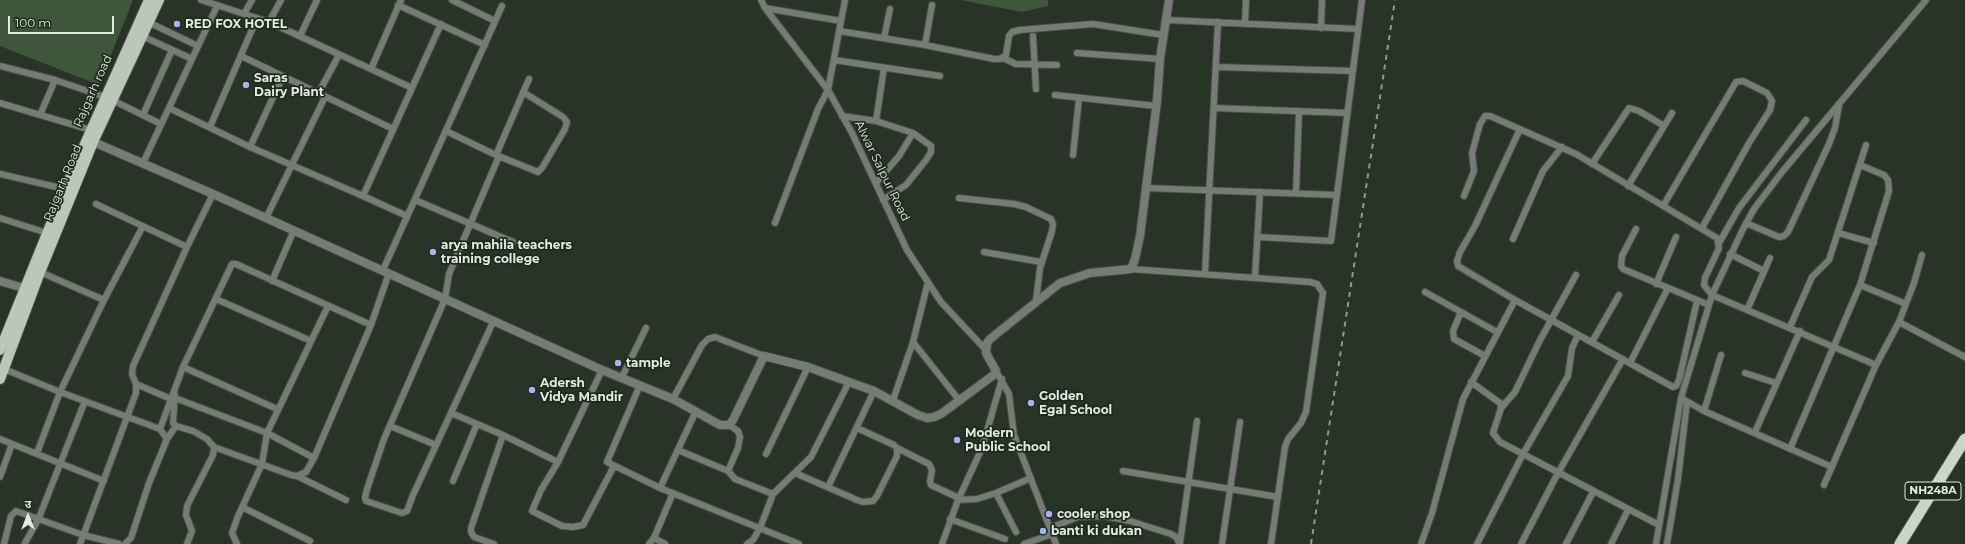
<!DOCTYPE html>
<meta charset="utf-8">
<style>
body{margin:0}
#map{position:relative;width:1965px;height:544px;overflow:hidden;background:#283426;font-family:Montserrat,"Noto Sans Devanagari",sans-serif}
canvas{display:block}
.north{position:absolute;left:8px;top:496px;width:40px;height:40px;-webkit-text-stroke:3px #1e2a1c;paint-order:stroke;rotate:0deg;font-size:11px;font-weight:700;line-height:16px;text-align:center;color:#e2eae1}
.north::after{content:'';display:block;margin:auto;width:14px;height:18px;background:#e2eae1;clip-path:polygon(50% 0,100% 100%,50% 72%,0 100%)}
.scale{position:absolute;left:8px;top:16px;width:106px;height:18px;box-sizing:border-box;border:2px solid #e2eae1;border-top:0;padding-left:5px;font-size:12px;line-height:14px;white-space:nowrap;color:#e2eae1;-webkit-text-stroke:3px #1e2a1c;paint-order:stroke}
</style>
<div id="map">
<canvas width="1965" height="544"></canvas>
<div class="north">उ</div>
<div class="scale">100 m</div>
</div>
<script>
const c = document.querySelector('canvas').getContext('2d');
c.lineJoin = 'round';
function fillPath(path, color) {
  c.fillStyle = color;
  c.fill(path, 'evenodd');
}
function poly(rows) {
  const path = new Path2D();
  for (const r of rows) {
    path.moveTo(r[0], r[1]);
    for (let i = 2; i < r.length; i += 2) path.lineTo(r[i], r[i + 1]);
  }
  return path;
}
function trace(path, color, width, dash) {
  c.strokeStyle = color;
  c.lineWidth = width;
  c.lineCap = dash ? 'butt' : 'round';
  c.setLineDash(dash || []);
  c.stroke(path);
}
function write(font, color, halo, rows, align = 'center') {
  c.font = font + ' Montserrat,sans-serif';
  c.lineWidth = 3.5;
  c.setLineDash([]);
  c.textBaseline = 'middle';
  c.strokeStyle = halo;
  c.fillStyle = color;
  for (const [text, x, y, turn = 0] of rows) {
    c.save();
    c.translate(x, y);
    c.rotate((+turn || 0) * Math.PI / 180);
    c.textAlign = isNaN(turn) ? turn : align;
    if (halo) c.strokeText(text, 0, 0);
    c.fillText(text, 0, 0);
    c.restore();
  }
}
fillPath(poly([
 [0,0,133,0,99,85,0,46],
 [960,0,1048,0,1048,6,1022,12]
]), '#3e563a');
const minor = poly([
 [201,0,269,22,412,88],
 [452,0,495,21],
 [761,0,765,8,828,90,852,133,907,250,941,302,985,349],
 [398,5,485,45],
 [765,8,841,21],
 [244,14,252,0],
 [1167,20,1358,29],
 [148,22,198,46],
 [269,22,281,0],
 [1245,24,1246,0],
 [1321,28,1322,0],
 [839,31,925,45,994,59,1000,59,1006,55,1009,36,1012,32,1020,30,1093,24,1163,35],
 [142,36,192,59],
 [300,36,317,0],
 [1033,36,1036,89],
 [884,38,890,9],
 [925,45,932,5],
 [1077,53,1160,59],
 [241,56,393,129],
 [1003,58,1016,64,1057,65],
 [834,60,940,76],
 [0,66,55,80,105,97],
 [1216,67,1353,71],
 [371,69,401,0],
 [319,92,339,55],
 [1055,95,1156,106],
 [112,100,161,124],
 [0,103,91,130],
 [169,108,250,147,363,196],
 [1214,108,1347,113],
 [40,115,55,80],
 [143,115,172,50],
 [842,116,876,121,913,133,931,146,931,152,926,160,906,185,883,200],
 [876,121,884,68],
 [210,127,257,18],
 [1520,129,1475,226,1460,252,1457,261,1458,266,1515,300,1673,387,1676,386,1679,380,1697,301],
 [446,131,496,155,538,172,542,168,565,129,567,122,563,117,523,92],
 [250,147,283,76],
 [496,155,529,79],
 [1073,155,1079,98],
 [143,163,217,6],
 [1592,164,1629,108,1639,111,1664,126],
 [0,174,65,189],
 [876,183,899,156,913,133],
 [1628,186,1672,113],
 [1145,188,1337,195],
 [1296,193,1299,111],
 [1464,196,1474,171,1472,153,1480,124,1485,116,1490,116,1576,154,1717,238,1719,248,1705,278,1704,285,1712,295,1876,365],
 [959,198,1014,204,1026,207,1051,219,1053,224,1052,231,1040,268,1036,301],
 [415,200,513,242],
 [96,204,187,247],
 [1663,206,1736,82,1743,81,1767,93,1772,101,1770,110,1749,143,1702,228],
 [407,216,363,196,441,24],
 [0,218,47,233],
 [266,218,325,97],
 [775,223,818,109,828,90,845,0],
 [1746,223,1779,237,1784,236,1788,232,1829,144,1835,128,1839,105],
 [1636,229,1622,256,1621,266,1623,269,1709,305],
 [1838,233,1874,243],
 [1258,237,1331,241,1362,0],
 [1513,239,1543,171,1562,147],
 [1719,243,1739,208,1806,120],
 [984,252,1041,262],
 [1730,254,1764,271],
 [1131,269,1310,282,1317,284,1323,293,1306,412,1301,423,1288,439,1285,447,1271,544],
 [383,270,502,6],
 [40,272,104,300],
 [1205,273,1218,22],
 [1255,277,1260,192],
 [272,281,294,230],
 [1656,284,1676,237],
 [1860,285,1906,304],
 [1425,292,1497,332],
 [216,299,311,341],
 [1747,310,1770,258],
 [1461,312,1453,331,1454,339,1485,356],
 [494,320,413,495,407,511,402,513,366,501,365,498,367,489,384,439,445,299,449,274,499,156],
 [1899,322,1965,357],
 [1790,327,1812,277,1829,260,1866,145],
 [913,342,959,400],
 [1592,342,1619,295],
 [1630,363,1668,288],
 [183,367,277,409],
 [4,369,60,392,160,429],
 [602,370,558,462,541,490,532,511,562,526,573,527,583,525,614,466],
 [996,371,1009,394,1014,435,1056,544],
 [1745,373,1776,383],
 [622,377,646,328],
 [1471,382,1500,403,1501,408,1493,433,1500,442,1659,525],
 [136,384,171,399],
 [640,385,607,462,660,488,799,544],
 [175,395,173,423,176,426,193,431,207,439,214,447,213,455,187,506,186,515,192,531,187,544],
 [175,398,267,433,314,458],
 [1681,398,1704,411,1832,467],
 [673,399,702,345,708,339,715,337,764,356],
 [893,400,913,342,928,282],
 [1501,408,1515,392,1539,342,1576,275],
 [1704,411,1721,355],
 [451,413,503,435,558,462],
 [729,425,738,431,740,437,738,448,728,471,735,479,773,494],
 [390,426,436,445],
 [1755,432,1800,331],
 [0,439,104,481],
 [167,439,176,426],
 [214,447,291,475,297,476,306,472,314,458,371,325,389,273],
 [897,448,929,464,932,470,930,482,931,485,959,498],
 [1790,449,1860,285,1889,191,1888,180,1884,175,1860,165],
 [678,450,728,471],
 [37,453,60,392,104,300,143,226],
 [766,454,808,367],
 [1123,471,1278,497],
 [795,473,857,500,863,502,873,501,877,496,897,456,897,448,894,445,857,428],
 [297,476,346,500],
 [0,477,12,444],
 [453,481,477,424],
 [1824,485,1876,365,1899,322,1914,283,1922,255],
 [828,487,874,391],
 [660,488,696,411],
 [996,493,1016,532],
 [958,500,982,448,1002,379],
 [242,507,310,541],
 [950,519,1005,539],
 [1050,528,1078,517,1104,516,1130,521,1171,534,1176,537,1180,544],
 [654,538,665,544],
 [25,543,38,520,85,401],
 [1180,543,1197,421],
 [4,544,11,516,16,511,83,535,119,544],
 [80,544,136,393,136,384,132,374,133,366,187,247,213,194],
 [125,544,131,538,149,483,167,439,160,429,183,367,232,264,236,264,371,325],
 [237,544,232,533,238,516,262,464,267,433,328,306],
 [494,544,474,537,471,532,471,528,503,435],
 [649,544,654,538,673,493],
 [747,544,753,540,760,528,773,494,811,457,849,382],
 [942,544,958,500,977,499,996,493,1031,478],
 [1024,544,1052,534],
 [1222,544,1240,422],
 [1421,544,1432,513,1463,399,1515,300],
 [1477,544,1523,454,1568,376,1572,348,1578,335],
 [1521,544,1558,473,1623,359],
 [1566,544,1593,492],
 [1611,544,1628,510],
 [1656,544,1681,398,1712,295,1743,229,1754,209,1782,172,1926,0],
 [1667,544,1678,479,1687,402]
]);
const tertiary = poly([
 [89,140,213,194,602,370,673,399,720,425,729,425,733,420,764,356,808,367,849,382,874,391,918,415,927,418,934,417,941,414,995,374,996,371,986,353,987,343,990,339,1060,283,1090,273,1131,269,1135,259,1140,236,1157,101,1160,59,1169,0],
 [0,281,30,290]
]);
const primary = poly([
 [0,350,65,189,149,0],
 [0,379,40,272,93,142,159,0]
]);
const trunk = poly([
 [1900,544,1965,439]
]);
trace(minor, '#465144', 8);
trace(tertiary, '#465144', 10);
trace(primary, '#465144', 12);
trace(trunk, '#465144', 13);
trace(minor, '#767c75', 6);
trace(tertiary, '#767c75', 8);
trace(primary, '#bbc8b9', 10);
trace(trunk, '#c9d8c6', 11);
trace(poly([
 [1311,544,1395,0]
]), '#909a8f', 2, [5, 5]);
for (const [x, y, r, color] of [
 [177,24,4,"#a2b2fd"],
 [246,85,4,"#a2b2fd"],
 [433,252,4,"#a2b2fd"],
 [618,363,4,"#a2b2fd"],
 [532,390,4,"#a2b2fd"],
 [1031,403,4,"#a2b2fd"],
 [957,440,4,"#a2b2fd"],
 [1049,514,4,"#a2b2fd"],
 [1043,531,4,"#a2b2fd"]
]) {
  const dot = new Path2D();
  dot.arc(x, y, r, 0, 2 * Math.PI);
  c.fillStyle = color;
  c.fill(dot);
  trace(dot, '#1e2a1c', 1.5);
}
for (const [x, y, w] of [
 [1933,491,56]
]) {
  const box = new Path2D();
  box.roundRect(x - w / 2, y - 9, w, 18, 3);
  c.fillStyle = '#1e2a1c';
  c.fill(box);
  trace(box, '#e2eae1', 1);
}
write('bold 11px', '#e2eae1', null, [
 ["NH248A",1933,491]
]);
write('bold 12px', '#e2eae1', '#1e2a1c', [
 ["RED FOX HOTEL",185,24],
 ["Saras",254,78],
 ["Dairy Plant",254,92],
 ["arya mahila teachers",441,245],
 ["training college",441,259],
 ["tample",626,363],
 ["Adersh",540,383],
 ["Vidya Mandir",540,397],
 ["Golden",1039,396],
 ["Egal School",1039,410],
 ["Modern",965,433],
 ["Public School",965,447],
 ["cooler shop",1057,514],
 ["banti ki dukan",1051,531]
], 'left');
write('12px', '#e2eae1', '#1e2a1c', [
 ["Rajgarh road",93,91,-66],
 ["Alwar Salpur Road",882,171,64],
 ["Rajgarh Road",63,183,-68]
]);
</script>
